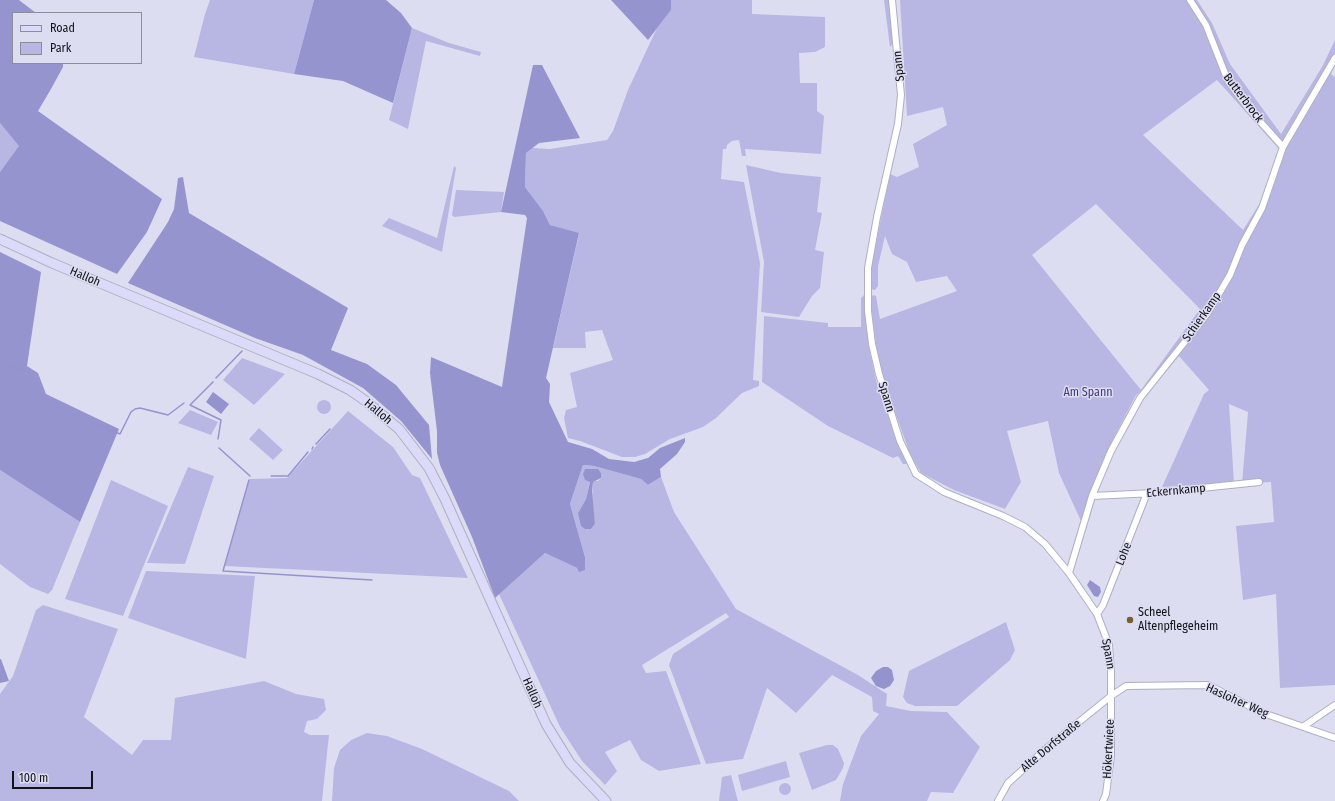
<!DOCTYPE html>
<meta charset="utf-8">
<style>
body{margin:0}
#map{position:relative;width:1335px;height:801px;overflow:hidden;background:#ddddf2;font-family:"Fira Sans Condensed",sans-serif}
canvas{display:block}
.legend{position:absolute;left:12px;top:12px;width:130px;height:52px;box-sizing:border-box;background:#ddddf2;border:1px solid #8c8c9b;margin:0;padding:5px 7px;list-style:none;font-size:12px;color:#121219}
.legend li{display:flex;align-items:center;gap:8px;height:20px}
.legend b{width:20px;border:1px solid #8c8c9b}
.scale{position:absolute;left:12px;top:771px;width:81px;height:18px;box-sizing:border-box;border:2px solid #121219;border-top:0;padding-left:5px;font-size:12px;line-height:14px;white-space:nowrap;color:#121219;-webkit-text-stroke:3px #ddddf2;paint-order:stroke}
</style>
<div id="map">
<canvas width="1335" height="801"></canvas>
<ul class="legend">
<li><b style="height:5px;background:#dcdaf9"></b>Road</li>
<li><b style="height:11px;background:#b8b7e4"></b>Park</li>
</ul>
<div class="scale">100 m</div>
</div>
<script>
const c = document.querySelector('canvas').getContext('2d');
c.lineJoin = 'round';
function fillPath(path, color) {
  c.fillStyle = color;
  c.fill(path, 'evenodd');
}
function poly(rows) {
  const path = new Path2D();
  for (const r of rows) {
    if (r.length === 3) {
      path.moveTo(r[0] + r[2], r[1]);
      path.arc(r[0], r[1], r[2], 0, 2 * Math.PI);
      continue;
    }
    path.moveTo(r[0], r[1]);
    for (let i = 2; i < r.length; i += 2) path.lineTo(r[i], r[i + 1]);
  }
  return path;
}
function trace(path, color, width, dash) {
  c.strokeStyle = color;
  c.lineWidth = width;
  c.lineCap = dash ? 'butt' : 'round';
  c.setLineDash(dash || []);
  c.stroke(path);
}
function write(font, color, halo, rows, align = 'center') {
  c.font = font + ' "Fira Sans Condensed",sans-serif';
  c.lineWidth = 3;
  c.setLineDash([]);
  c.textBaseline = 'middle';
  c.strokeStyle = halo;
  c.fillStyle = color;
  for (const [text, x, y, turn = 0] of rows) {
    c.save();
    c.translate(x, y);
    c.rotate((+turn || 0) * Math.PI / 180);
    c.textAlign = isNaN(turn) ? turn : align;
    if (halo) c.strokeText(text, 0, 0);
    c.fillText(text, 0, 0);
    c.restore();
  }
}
fillPath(poly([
 [210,0,314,0,294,74,194,57,205,14],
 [671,0,752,0,752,14,825,17,825,47,815,52,799,53,800,83,817,83,817,111,824,116,821,154,745,149,746,156,742,156,739,140,732,141,727,145,726,149,723,149,721,179,744,182,760,263,753,380,759,381,759,386,742,393,716,418,703,427,670,439,645,454,635,457,622,457,580,441,568,438,564,418,566,410,577,407,570,373,613,360,602,330,585,332,586,348,553,348,579,234,550,225,544,213,525,187,526,153,532,148,550,149,607,140,613,131,628,90,657,28,671,10],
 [884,0,890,0,894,42,890,47],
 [900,0,1197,0,1212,23,1230,64,1281,134,1322,67,1335,40,1335,65,1331,74,1335,77,1335,685,1280,688,1276,594,1243,600,1236,526,1274,522,1271,482,1242,484,1248,412,1229,404,1234,483,1162,487,1204,394,1209,390,1179,356,1141,400,1141,391,1136,395,1108,449,1081,521,1059,473,1048,421,1007,431,1021,482,1005,509,954,490,921,473,910,454,879,367,870,299,873,295,876,296,880,319,957,291,947,276,916,282,907,262,892,254,885,236,878,266,878,286,875,290,870,289,872,263,890,174,897,177,919,167,913,144,947,125,943,107,907,116],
 [1217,80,1279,149,1260,203,1243,230,1143,135],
 [1096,204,1200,309,1141,390,1032,255],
 [412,28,449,43,481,52,480,56,426,41,408,129,389,120],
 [0,123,20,146,0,172],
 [746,165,781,173,821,177,817,212,822,213,815,250,824,252,820,288,812,296,799,317,761,312,764,262],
 [454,166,456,168,442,252,382,226,389,218,437,238],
 [456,190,504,192,501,212,454,217,452,215],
 [864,295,869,348,878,389,907,464,903,464,898,456,893,458,828,426,762,382,764,316,828,323,828,327,861,327,861,298],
 [242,358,285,374,254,405,223,380],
 [324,407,7],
 [190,410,218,422,211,435,178,423],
 [348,411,393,447,412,475,420,478,468,578,225,566,250,479,287,478],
 [259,428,283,450,273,460,249,439],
 [583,465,594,466,641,479,648,485,661,477,674,512,736,609,858,675,887,694,886,706,911,711,947,712,980,747,953,793,931,792,927,801,840,801,843,784,861,736,879,714,873,711,872,697,832,675,796,713,767,688,743,759,706,764,669,665,673,654,729,617,726,613,642,665,646,673,666,671,701,764,659,771,641,760,630,740,605,752,617,771,605,785,582,761,560,727,499,594,545,553,577,568,585,557,570,504],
 [601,473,601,478,598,481,593,481,592,499,595,524,591,529,578,513,586,499,590,481],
 [188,467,214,476,185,564,147,563],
 [0,470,80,522,52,590,48,594,30,587,0,564],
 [111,480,168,506,123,616,65,599],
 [146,571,255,576,246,659,128,618],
 [43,605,118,629,84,717,132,755,143,740,171,740,175,698,264,681,296,694,324,699,326,710,317,719,307,721,304,732,310,735,329,735,322,801,0,801,0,694,13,676,36,610],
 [1006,622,1015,650,1010,660,957,706,915,706,907,703,903,697,909,671],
 [367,733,387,736,422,749,509,791,519,801,332,801,334,768,340,750,351,740],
 [827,745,833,745,838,749,844,763,843,768,836,780,812,790,799,753],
 [786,761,790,777,742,791,738,775],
 [731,775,738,801,719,801,722,777],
 [785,789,6]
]), '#b8b7e4');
fillPath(poly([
 [0,0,19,0,36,13,13,13,13,63,63,63,63,67,51,89,38,111,162,199,147,232,117,274,0,221,0,172,19,146,0,123],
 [314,0,386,0,401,13,412,28,393,103,343,81,294,74],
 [611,0,671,0,671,10,648,40],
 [533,65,542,65,580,138,539,143,526,153,525,187,543,211,550,225,579,233,546,378,550,384,549,402,568,442,592,449,609,459,634,462,648,458,660,448,685,438,685,442,677,454,660,469,661,477,648,485,641,479,594,466,583,465,570,504,585,557,585,570,579,572,577,568,545,553,495,598,472,537,440,465,437,453,437,431,430,373,431,357,502,387,527,218,525,215,501,212],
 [183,177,189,213,348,308,331,350,367,364,396,385,429,425,432,459,401,421,363,388,303,355,255,338,128,283,168,222,174,209,178,178],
 [0,252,41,272,27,366,38,373,46,394,119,429,80,522,0,470],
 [0,659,1,659,9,681,0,683]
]), '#9694cf');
fillPath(poly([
 [213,392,229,404,221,414,206,402],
 [585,469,598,469,601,473,601,478,593,482,592,491,595,524,591,529,585,529,581,526,578,513,586,499,590,482,585,480,583,474],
 [1090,580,1100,587,1101,592,1098,597,1094,596,1087,585],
 [883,667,888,667,892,670,894,680,890,686,884,689,876,686,871,678,876,671]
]), '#9593ce');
trace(poly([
 [0,364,29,372,44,401,120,434,131,412,135,409,140,408,168,415,184,403],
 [216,378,242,351],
 [213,382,190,405,221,420,218,439],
 [316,444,330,429],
 [219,448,250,476],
 [312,449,313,447],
 [271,476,288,476,308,452],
 [249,480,223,571,372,580]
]), '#9593ce', 1.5);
const minor = poly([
 [892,0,901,95,898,124,877,217,868,268,868,311,872,344,879,374,900,441,916,474,944,492,1003,516,1025,527,1045,544,1069,573,1097,614,1109,645,1111,672,1111,756,1106,794,1103,801],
 [1190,0,1206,25,1228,81,1248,108,1283,147],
 [1092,496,1154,493,1259,482],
 [1069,573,1092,496,1111,451,1140,398,1207,314,1230,275,1242,245,1262,208,1283,147,1335,58],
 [1097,614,1103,605,1147,493],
 [1304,726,1335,705],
 [998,801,1008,783,1048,747,1111,696,1126,686,1208,685,1263,713,1335,738]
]);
const secondary = poly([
 [0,239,52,263,318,374,350,390,367,402,399,429,429,468,445,499,546,724,570,763,606,801]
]);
trace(minor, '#afafc3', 8);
trace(secondary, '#afafc3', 11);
trace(minor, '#fff', 6);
trace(secondary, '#dcdaf9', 9);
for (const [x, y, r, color] of [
 [1130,620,4,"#7a5d31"]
]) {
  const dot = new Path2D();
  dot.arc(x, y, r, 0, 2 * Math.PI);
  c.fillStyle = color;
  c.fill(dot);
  trace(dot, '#ddddf2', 1.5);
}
write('12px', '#121219', '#ddddf2', [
 ["Spann",899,66,-96],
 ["Butterbrock",1243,98,53],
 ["Halloh",85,277,23],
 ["Schierkamp",1202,317,-55],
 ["Spann",886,397,73],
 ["Halloh",378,412,40],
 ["Eckernkamp",1176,491,-5],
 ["Lohe",1124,554,-68],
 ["Spann",1108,654,80],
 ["Halloh",532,693,66],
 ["Hasloher Weg",1237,701,24],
 ["Alte Dorfstraße",1051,746,-40],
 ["Hökertwiete",1109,749,-87]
]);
write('12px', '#423981', '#ddddf2', [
 ["Am Spann",1088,393]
]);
write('12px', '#121219', '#ddddf2', [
 ["Scheel",1138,613],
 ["Altenpflegeheim",1138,627]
], 'left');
</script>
